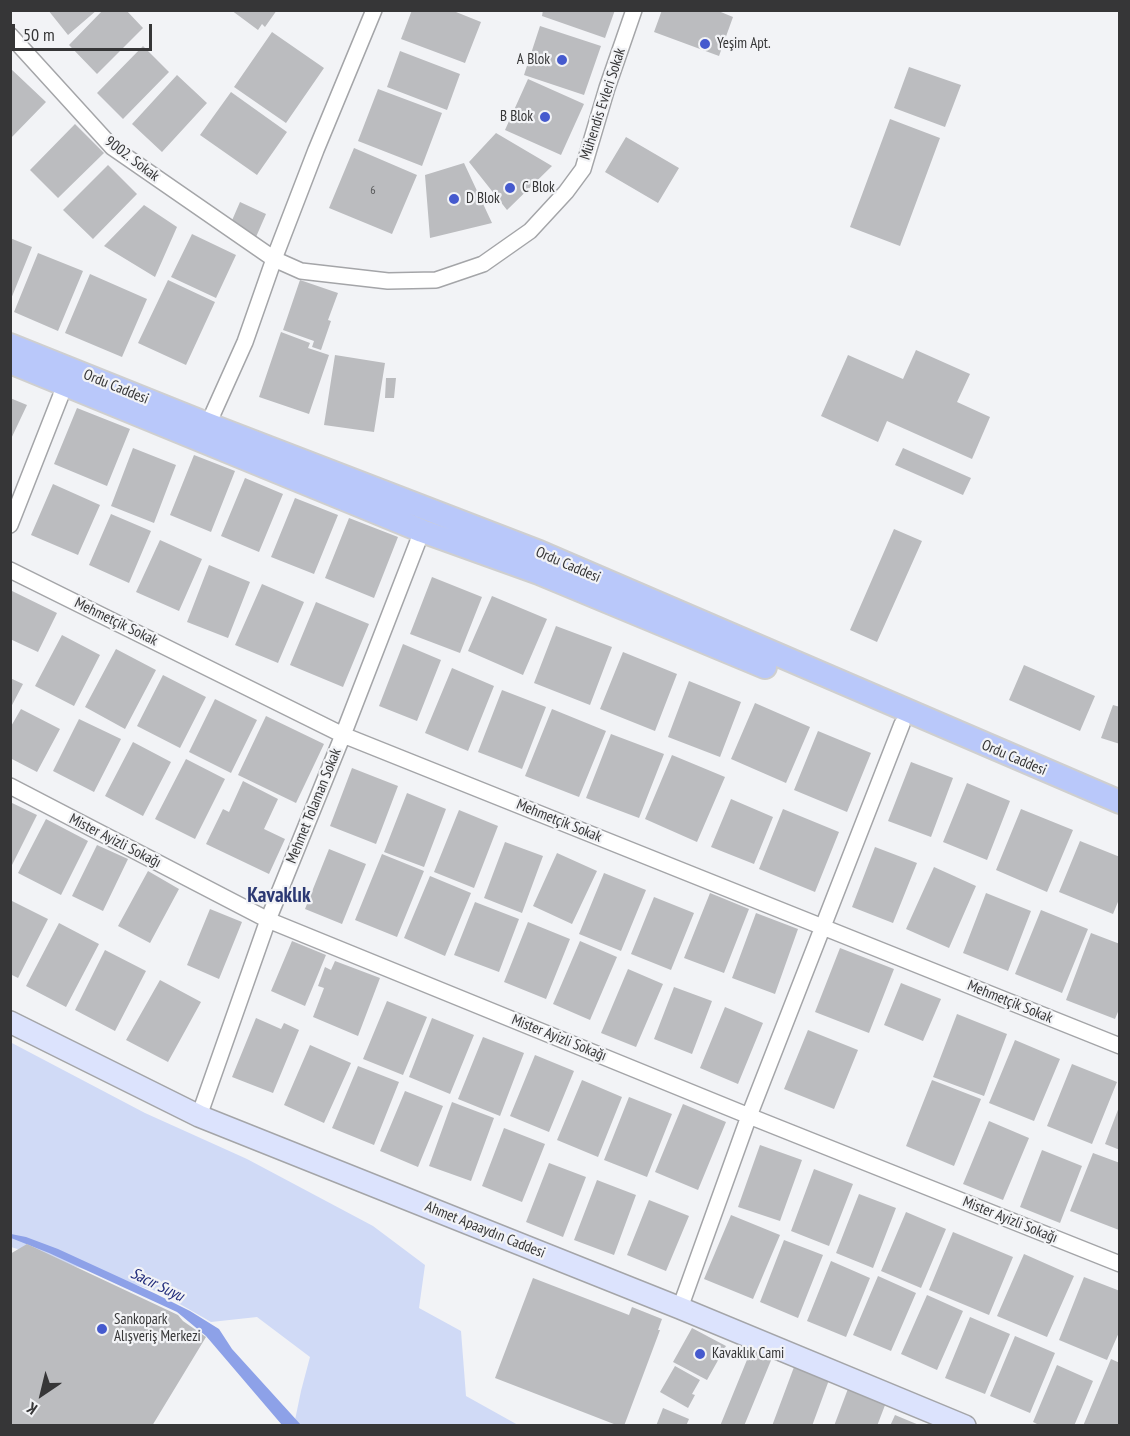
<!DOCTYPE html>
<meta charset="utf-8">
<style>
body{margin:0}
#map{position:relative;width:1130px;height:1436px;overflow:hidden;background:#f2f3f6;font-family:"PT Sans Narrow",sans-serif}
canvas{display:block}
.frame{position:absolute;inset:0;border:12px solid #363637;pointer-events:none}
.north{position:absolute;left:12px;top:1364px;width:60px;height:60px;-webkit-text-stroke:4px #f2f3f6;paint-order:stroke;rotate:215deg;font-size:16px;font-weight:700;line-height:24px;text-align:center;color:#363637}
.north::after{content:'';display:block;margin:auto;width:21px;height:27px;background:#363637;clip-path:polygon(50% 0,100% 100%,50% 72%,0 100%)}
.scale{position:absolute;left:12px;top:24px;width:140px;height:27px;box-sizing:border-box;border:3px solid #363637;border-top:0;padding-left:8px;font-size:18px;line-height:21px;white-space:nowrap;color:#363637;-webkit-text-stroke:4px #f2f3f6;paint-order:stroke}
</style>
<div id="map">
<canvas width="1130" height="1436"></canvas>
<div class="frame"></div>
<div class="north">K</div>
<div class="scale">50 m</div>
</div>
<script>
const c = document.querySelector('canvas').getContext('2d');
c.lineJoin = 'round';
function fillPath(path, color) {
  c.fillStyle = color;
  c.fill(path, 'evenodd');
}
function poly(rows) {
  const path = new Path2D();
  for (const r of rows) {
    path.moveTo(r[0], r[1]);
    for (let i = 2; i < r.length; i += 2) path.lineTo(r[i], r[i + 1]);
  }
  return path;
}
function trace(path, color, width, dash) {
  c.strokeStyle = color;
  c.lineWidth = width;
  c.lineCap = dash ? 'butt' : 'round';
  c.setLineDash(dash || []);
  c.stroke(path);
}
function write(font, color, halo, rows, align = 'center') {
  c.font = font + ' "PT Sans Narrow",sans-serif';
  c.lineWidth = 4.5;
  c.setLineDash([]);
  c.textBaseline = 'middle';
  c.strokeStyle = halo;
  c.fillStyle = color;
  for (const [text, x, y, turn = 0] of rows) {
    c.save();
    c.translate(x, y);
    c.rotate((+turn || 0) * Math.PI / 180);
    c.textAlign = isNaN(turn) ? turn : align;
    if (halo) c.strokeText(text, 0, 0);
    c.fillText(text, 0, 0);
    c.restore();
  }
}
fillPath(poly([
 [10,1042,145,1113,247,1159,373,1226,425,1265,419,1308,461,1331,466,1396,518,1425,294,1425,301,1391,310,1357,257,1317,211,1322,159,1292,11,1247]
]), '#d0daf6');
fillPath(poly([
 [11,1234,26,1237,58,1249,156,1294,190,1311,219,1329,232,1349,301,1425,282,1425,206,1336,177,1312,49,1253,11,1238]
]), '#8da1e8');
fillPath(poly([
 [48,10,97,10,68,35],
 [103,10,126,10,143,28,97,74,69,45],
 [231,10,277,10,265,27,262,24,258,30],
 [412,10,451,10,481,22,465,63,401,39],
 [543,10,615,10,605,38,542,16],
 [662,10,716,10,733,17,719,56,654,32],
 [540,26,601,46,584,95,524,75],
 [272,32,324,68,286,123,234,87],
 [143,46,169,72,123,119,97,93],
 [400,51,460,74,447,110,387,87],
 [909,67,961,85,945,127,894,108],
 [10,68,46,102,10,139],
 [177,75,207,103,162,152,132,124],
 [528,79,584,104,561,155,505,130],
 [378,89,442,113,422,166,358,141],
 [231,92,287,132,257,175,200,135],
 [890,119,940,138,900,246,850,227],
 [75,124,104,153,58,198,30,170],
 [496,133,552,166,507,210,469,162],
 [626,137,679,168,658,203,605,172],
 [354,148,417,175,392,234,329,208],
 [464,163,492,223,430,238,425,175],
 [108,165,137,194,93,239,63,210],
 [240,202,266,214,256,237,230,225],
 [144,205,177,227,155,277,104,246],
 [192,234,236,255,216,298,171,277],
 [10,238,32,247,11,299,10,299],
 [38,253,83,271,58,331,14,312],
 [90,274,147,299,122,357,65,333],
 [168,280,215,302,186,365,138,343],
 [300,280,338,293,328,320,331,321,321,350,312,347,314,341,283,330],
 [281,332,310,343,308,348,329,355,309,414,259,397],
 [916,350,970,374,957,402,990,417,972,459,887,421,878,442,821,416,848,355,903,379],
 [335,355,385,363,374,432,324,425],
 [386,378,396,378,394,398,385,398],
 [10,398,27,405,10,441],
 [77,408,130,429,107,486,54,464],
 [133,448,176,465,154,523,111,506],
 [903,448,971,478,963,495,895,465],
 [194,455,235,471,211,532,170,515],
 [245,478,283,494,259,552,221,536],
 [53,484,100,505,78,555,31,535],
 [295,498,338,515,314,574,271,557],
 [111,514,151,531,129,583,89,565],
 [349,518,398,537,374,598,325,578],
 [894,529,922,541,877,642,850,630],
 [160,540,202,559,179,611,136,592],
 [209,565,250,582,228,638,187,622],
 [432,577,482,597,460,653,410,634],
 [262,584,304,602,278,663,235,645],
 [10,590,57,613,38,652,10,639],
 [492,596,547,619,523,675,468,651],
 [316,602,369,624,343,687,290,665],
 [556,626,612,647,590,705,534,683],
 [62,635,100,655,74,706,35,686],
 [403,644,441,660,417,721,379,706],
 [116,649,156,670,125,729,85,707],
 [623,652,677,674,655,731,600,709],
 [1024,665,1095,696,1080,731,1009,700],
 [452,668,494,686,468,751,425,733],
 [163,675,206,697,180,748,137,726],
 [10,678,23,684,10,709],
 [689,681,741,702,720,757,668,737],
 [502,690,546,707,522,769,478,752],
 [215,699,257,720,231,773,189,752],
 [755,703,810,727,786,783,731,759],
 [1113,705,1120,707,1120,744,1101,738],
 [21,709,60,729,37,772,10,758,10,728],
 [552,709,606,731,579,797,525,776],
 [266,716,324,744,296,803,238,775],
 [79,719,121,739,94,792,53,771],
 [818,731,871,753,847,812,794,790],
 [611,734,664,754,639,818,586,798],
 [133,742,171,762,143,816,105,796],
 [672,755,725,777,697,842,645,819],
 [186,759,225,779,195,839,155,819],
 [911,762,953,778,931,837,888,821],
 [352,768,398,786,376,844,330,826],
 [243,781,278,799,264,829,285,839,269,874,206,844,223,809,229,812],
 [967,783,1010,801,987,860,943,842],
 [407,793,446,809,424,867,384,852],
 [731,799,773,817,754,864,711,847],
 [10,802,37,815,10,869],
 [783,809,839,832,815,892,759,869],
 [1021,809,1073,830,1047,892,996,870],
 [459,810,498,826,474,888,434,872],
 [46,819,88,841,61,895,18,873],
 [1080,841,1120,857,1120,897,1113,914,1059,892],
 [505,842,543,856,522,913,484,898],
 [97,845,128,859,103,911,72,896],
 [875,847,917,863,893,923,852,907],
 [329,849,366,864,342,924,305,909],
 [557,853,597,871,572,924,533,906],
 [382,854,424,871,397,937,355,920],
 [934,867,976,886,949,948,906,929],
 [148,871,179,889,150,943,118,926],
 [604,873,646,890,621,951,579,934],
 [430,876,471,893,445,956,404,938],
 [710,893,749,909,724,973,684,958],
 [986,893,1031,911,1008,971,963,953],
 [654,897,694,913,671,970,631,954],
 [10,900,48,919,18,978,10,974],
 [475,902,519,919,499,972,454,955],
 [210,909,242,922,219,979,187,965],
 [1041,910,1088,929,1062,993,1015,974],
 [756,913,798,929,775,994,732,978],
 [528,922,570,939,546,999,504,982],
 [59,923,99,944,66,1007,26,986],
 [1091,933,1120,944,1120,1007,1115,1019,1066,1000],
 [292,941,326,955,305,1006,271,991],
 [580,941,617,957,590,1020,553,1004],
 [840,948,894,969,869,1033,815,1012],
 [105,950,146,971,115,1031,75,1010],
 [335,961,380,978,358,1036,313,1017,324,988,318,986,325,967,331,970],
 [628,969,663,984,636,1047,601,1033],
 [160,980,201,1002,168,1062,126,1040],
 [901,983,941,999,923,1041,884,1025],
 [674,987,712,1001,692,1054,654,1039],
 [387,1001,427,1017,403,1075,363,1059],
 [725,1007,763,1023,738,1084,700,1068],
 [957,1014,1007,1034,984,1096,933,1077],
 [256,1018,281,1029,284,1023,299,1030,273,1093,232,1077],
 [432,1018,474,1035,450,1094,409,1077],
 [808,1030,858,1050,834,1109,784,1089],
 [483,1037,524,1053,500,1116,458,1099],
 [1015,1040,1060,1059,1034,1121,989,1103],
 [310,1045,351,1063,324,1123,284,1105],
 [535,1055,574,1071,549,1132,510,1116],
 [1072,1064,1117,1082,1092,1144,1047,1126],
 [358,1066,399,1082,374,1145,332,1128],
 [582,1080,622,1097,598,1157,557,1140],
 [932,1080,981,1099,954,1166,906,1146],
 [405,1091,443,1106,418,1167,380,1151],
 [629,1097,672,1114,647,1177,604,1160],
 [452,1102,494,1118,471,1181,429,1166],
 [683,1104,726,1122,698,1190,655,1172],
 [1119,1107,1120,1107,1120,1150,1105,1144],
 [989,1121,1029,1138,1003,1200,963,1184],
 [504,1128,545,1144,522,1202,482,1186],
 [760,1145,802,1160,780,1221,738,1207],
 [1042,1150,1082,1166,1060,1223,1020,1207],
 [1093,1153,1120,1163,1119,1230,1070,1211],
 [549,1163,586,1177,563,1237,526,1222],
 [814,1169,853,1184,829,1246,791,1231],
 [597,1180,636,1195,614,1255,574,1240],
 [859,1194,896,1208,873,1268,836,1253],
 [649,1200,689,1216,666,1271,627,1255],
 [906,1212,946,1229,921,1288,881,1271],
 [731,1215,780,1235,753,1299,704,1279],
 [953,1232,1013,1257,989,1315,929,1290],
 [784,1240,823,1255,798,1318,760,1302],
 [27,1244,178,1315,183,1321,206,1337,152,1426,10,1426,10,1254],
 [1024,1254,1074,1276,1047,1337,997,1316],
 [831,1261,870,1278,846,1337,807,1321],
 [878,1276,916,1293,891,1351,853,1335],
 [1084,1277,1120,1291,1120,1330,1107,1360,1059,1340],
 [533,1278,629,1315,632,1307,662,1319,658,1330,660,1330,624,1426,619,1426,495,1378],
 [927,1295,963,1311,937,1370,901,1354],
 [970,1317,1010,1334,985,1394,945,1378],
 [692,1328,726,1346,707,1380,673,1362],
 [1015,1336,1055,1353,1030,1413,990,1396],
 [751,1350,772,1358,744,1426,720,1426],
 [1111,1359,1120,1363,1120,1426,1083,1426],
 [1057,1365,1093,1381,1074,1426,1041,1426,1033,1422],
 [675,1366,700,1380,692,1394,695,1395,688,1408,660,1392],
 [794,1367,829,1380,812,1426,772,1426],
 [849,1386,887,1400,877,1426,834,1426],
 [663,1408,689,1419,686,1426,656,1426],
 [895,1415,919,1425,919,1426,890,1426]
]), '#bbbcbf');
const street = poly([
 [10,35,112,147,274,259,301,271,388,281,436,280,483,264,530,231,566,192,583,169,607,88,634,10],
 [205,431,245,342,274,259,316,150,374,10],
 [10,525,65,385],
 [10,570,343,735,1120,1046],
 [10,786,268,920,749,1116,1120,1264],
 [199,1116,268,920,343,735,422,531],
 [680,1308,749,1116,902,724]
]);
const secondary = poly([
 [10,1022,199,1116,680,1308,965,1426]
]);
const primary = poly([
 [10,345,207,424,539,552,1120,802],
 [10,362,422,531,539,573,765,667]
]);
trace(street, '#a4a5a8', 18);
trace(secondary, '#a4a5a8', 24);
trace(primary, '#cfcfcf', 26);
trace(street, '#fff', 15);
trace(secondary, '#dce3fd', 21);
trace(primary, '#b9c8fa', 22);
for (const [x, y, r, color] of [
 [705,44,6,"#455ace"],
 [562,60,6,"#455ace"],
 [545,117,6,"#455ace"],
 [510,188,6,"#455ace"],
 [454,199,6,"#455ace"],
 [102,1329,6,"#455ace"],
 [700,1354,6,"#455ace"]
]) {
  const dot = new Path2D();
  dot.arc(x, y, r, 0, 2 * Math.PI);
  c.fillStyle = color;
  c.fill(dot);
  trace(dot, '#f2f3f6', 2);
}
write('12px', '#575859', null, [
 ["6",373,191]
]);
write('15px', '#363637', '#f2f3f6', [
 ["Yeşim Apt.",717,44],
 ["A Blok",550,60,"right"],
 ["B Blok",533,117,"right"],
 ["C Blok",522,188],
 ["D Blok",466,199],
 ["Sankopark",114,1320],
 ["Alışveriş Merkezi",114,1337],
 ["Kavaklık Cami",712,1354]
], 'left');
write('15px', '#363637', '#f2f3f6', [
 ["Mühendis Evleri Sokak",603,104,-72],
 ["9002. Sokak",132,159,37],
 ["Ordu Caddesi",116,387,22],
 ["Ordu Caddesi",568,565,23],
 ["Mehmetçik Sokak",116,622,26],
 ["Ordu Caddesi",1014,758,23],
 ["Mehmet Tolaman Sokak",314,806,-68],
 ["Mehmetçik Sokak",559,821,22],
 ["Mister Ayizli Sokağı",115,841,27],
 ["Mehmetçik Sokak",1010,1002,22],
 ["Mister Ayizli Sokağı",559,1038,22],
 ["Mister Ayizli Sokağı",1010,1220,22],
 ["Ahmet Apaaydın Caddesi",485,1230,22]
]);
write('italic 16px', '#202b7b', '#f2f3f6', [
 ["Sacır Suyu",157,1285,26]
]);
write('bold 21px', '#2c3973', '#f2f3f6', [
 ["Kavaklık",279,896]
]);
</script>
